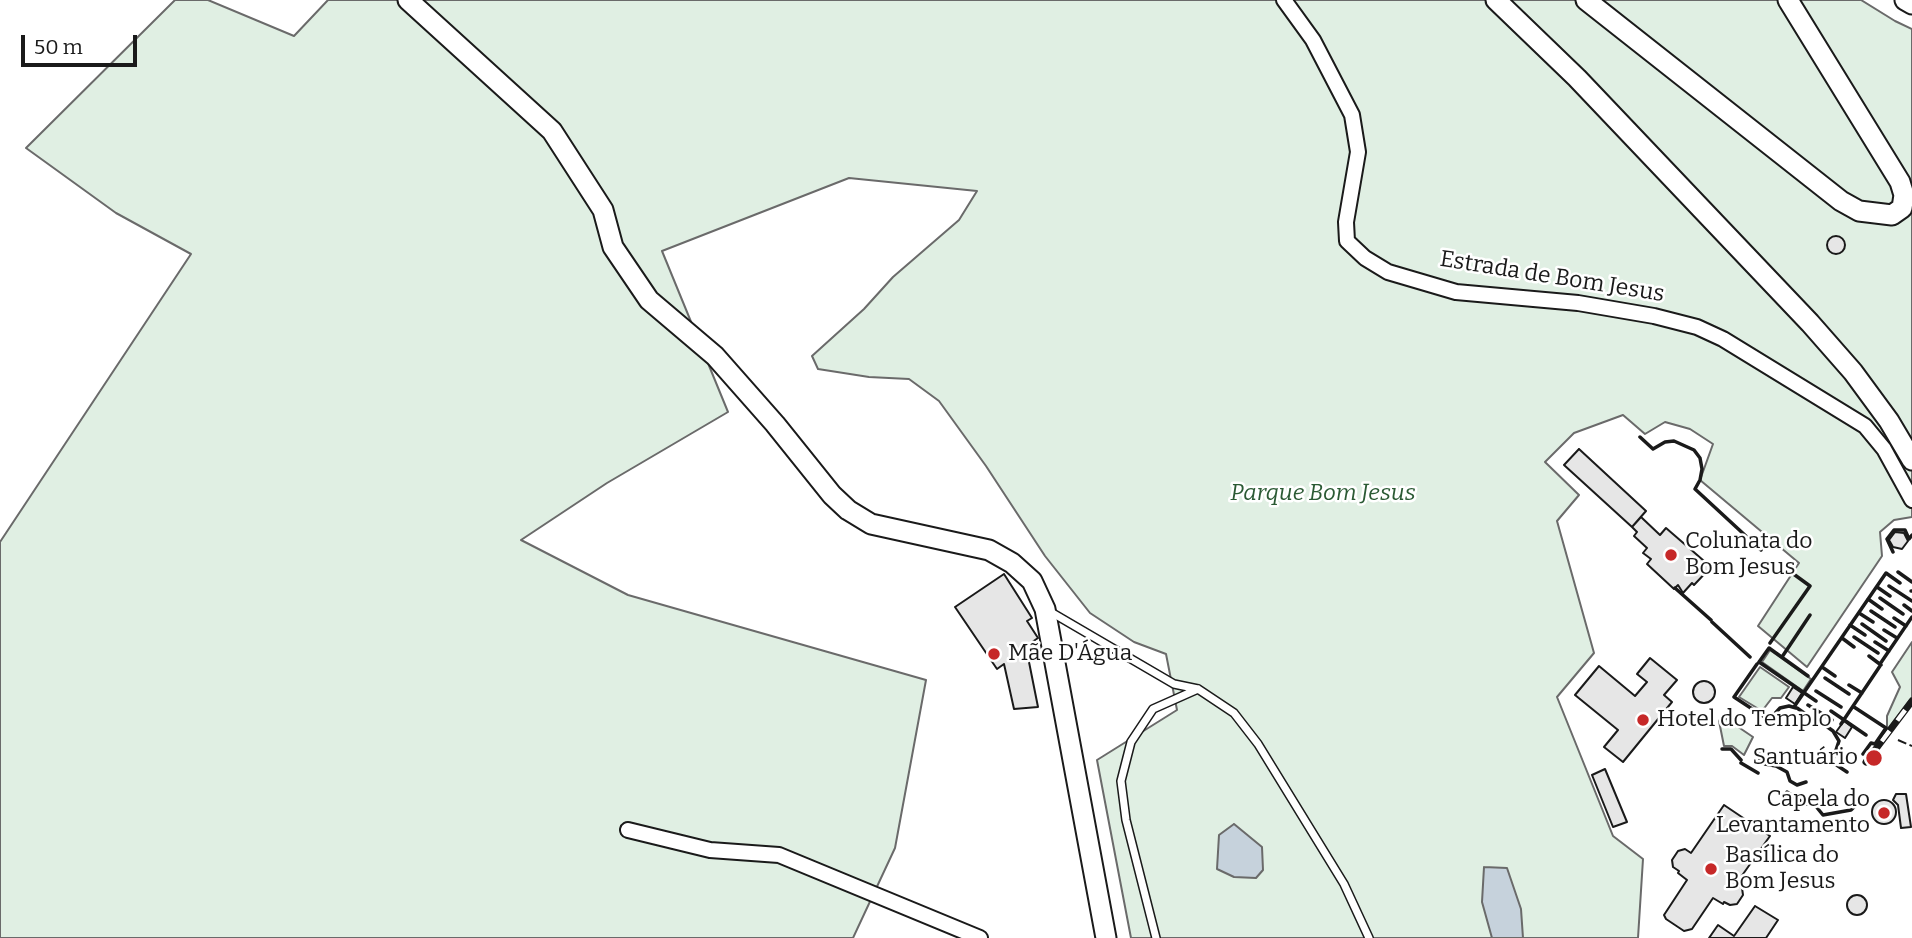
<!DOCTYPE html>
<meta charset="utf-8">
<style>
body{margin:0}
#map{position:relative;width:1912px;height:938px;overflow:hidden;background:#fff;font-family:Bitter,serif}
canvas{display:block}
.scale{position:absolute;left:21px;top:35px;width:116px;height:32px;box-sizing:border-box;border:4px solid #1a1a1a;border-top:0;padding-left:9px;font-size:21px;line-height:24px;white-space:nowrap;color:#1a1a1a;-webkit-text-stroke:5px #fff;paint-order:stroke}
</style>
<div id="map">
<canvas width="1912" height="938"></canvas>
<div class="scale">50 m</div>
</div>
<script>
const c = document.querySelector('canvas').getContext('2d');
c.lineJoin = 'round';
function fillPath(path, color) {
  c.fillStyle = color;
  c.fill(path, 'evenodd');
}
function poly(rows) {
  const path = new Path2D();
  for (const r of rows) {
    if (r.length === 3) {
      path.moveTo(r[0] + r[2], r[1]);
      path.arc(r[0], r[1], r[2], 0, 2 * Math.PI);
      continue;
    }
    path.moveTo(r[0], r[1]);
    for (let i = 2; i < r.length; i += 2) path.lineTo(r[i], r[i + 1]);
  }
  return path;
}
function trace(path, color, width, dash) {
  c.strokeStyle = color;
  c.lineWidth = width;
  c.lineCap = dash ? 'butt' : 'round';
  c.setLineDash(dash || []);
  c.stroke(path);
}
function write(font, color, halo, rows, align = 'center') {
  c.font = font + ' Bitter,serif';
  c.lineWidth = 5;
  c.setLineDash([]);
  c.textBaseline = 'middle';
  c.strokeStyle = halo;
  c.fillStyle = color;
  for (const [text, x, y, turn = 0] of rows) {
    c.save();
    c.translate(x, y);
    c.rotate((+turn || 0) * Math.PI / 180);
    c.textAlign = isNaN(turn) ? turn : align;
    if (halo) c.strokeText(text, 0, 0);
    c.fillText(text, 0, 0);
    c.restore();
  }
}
const green = poly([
 [175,0,208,0,294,36,328,0,1861,0,1895,21,1912,29,1912,517,1894,520,1880,532,1882,556,1807,667,1758,626,1799,563,1700,480,1713,444,1690,429,1665,422,1645,434,1623,415,1574,433,1545,462,1579,495,1557,521,1594,653,1557,697,1613,836,1643,859,1638,938,1131,938,1097,760,1177,710,1166,654,1134,642,1090,613,1045,556,986,466,939,401,909,379,869,377,818,369,812,356,864,309,893,277,959,220,977,191,849,178,662,251,728,412,607,483,521,540,628,595,926,680,895,848,853,938,0,938,0,542,191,254,116,213,26,148,175,0],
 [1912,642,1912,697,1887,730,1887,716,1900,687,1892,672,1912,642],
 [1770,650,1811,679,1803,691,1762,662,1770,650],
 [1760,667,1789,687,1781,698,1772,698,1762,711,1739,697,1760,667],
 [1722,716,1753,737,1744,755,1732,746,1724,746,1719,721,1722,716]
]);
fillPath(green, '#e0efe3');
trace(green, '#6a6a6a', 2);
const water = poly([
 [1234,824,1262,847,1263,870,1256,878,1234,877,1217,869,1219,835,1234,824],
 [1484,867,1507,868,1521,909,1523,938,1492,938,1482,902,1484,867]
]);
fillPath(water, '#c6d2dc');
trace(water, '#6a6a6a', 2);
const building = poly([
 [1836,245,9],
 [1579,449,1646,511,1632,527,1564,465,1579,449],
 [1641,517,1660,535,1666,528,1711,567,1694,585,1692,583,1683,593,1678,585,1674,589,1647,564,1651,559,1643,553,1647,548,1634,536,1637,532,1632,527,1641,517],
 [1895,532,1904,533,1908,541,1902,549,1893,547,1889,540,1895,532],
 [1004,574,1032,618,1027,621,1038,638,1022,649,1028,657,1038,707,1014,709,1004,664,997,669,955,607,1004,574],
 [1650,658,1677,680,1664,695,1672,702,1623,762,1604,747,1618,730,1575,695,1599,666,1635,696,1647,682,1637,674,1650,658],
 [1704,692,11],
 [1793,687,1802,693,1795,704,1786,698,1793,687],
 [1844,721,1852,727,1845,738,1836,732,1844,721],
 [1605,769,1627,822,1613,827,1592,775,1605,769],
 [1896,794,1906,794,1911,827,1901,828,1898,805,1893,800,1896,794],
 [1884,812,12],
 [1724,805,1770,836,1736,884,1742,888,1743,895,1737,904,1730,905,1724,902,1723,904,1713,898,1692,929,1684,931,1666,919,1664,915,1687,880,1678,873,1679,871,1673,867,1672,860,1678,851,1685,849,1691,853,1724,805],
 [1857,905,10],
 [1755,906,1778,920,1766,938,1709,938,1718,925,1734,936,1755,906]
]);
fillPath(building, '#e6e6e6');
trace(building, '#1a1a1a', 2);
const lane = poly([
 [1049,611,1174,684,1198,689,1234,713,1258,744,1344,884,1369,938],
 [1156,938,1126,820,1121,781,1131,742,1153,709,1198,689]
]);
const street = poly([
 [1284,0,1313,40,1352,115,1358,152,1346,222,1347,241,1365,258,1388,272,1456,292,1578,303,1654,316,1697,327,1723,339,1865,426,1884,449,1912,500],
 [628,830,710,850,779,855,980,938]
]);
const secondary = poly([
 [408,0,552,131,603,210,613,247,649,300,715,356,775,424,832,495,848,510,871,524,989,550,1012,563,1032,581,1045,609,1106,938],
 [1496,0,1577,78,1810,323,1853,372,1889,421,1912,460],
 [1586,0,1841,201,1859,211,1892,215,1902,208,1904,195,1900,182,1788,0],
 [1905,0,1912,4]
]);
trace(lane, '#1a1a1a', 10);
trace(street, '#1a1a1a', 18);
trace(secondary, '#1a1a1a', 23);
trace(lane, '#fff', 7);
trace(street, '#fff', 14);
trace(secondary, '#fff', 19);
const rail = poly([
 [1866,762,1912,701]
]);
trace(rail, '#1a1a1a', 7);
trace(rail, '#fff', 4.5, [13]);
trace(poly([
 [1898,740,1912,746]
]), '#1a1a1a', 2, [9, 3.5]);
trace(poly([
 [1640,437,1653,449,1665,442,1674,441,1694,450,1700,458,1702,469,1700,480,1695,489,1761,550],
 [1893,552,1887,539,1894,530,1905,530,1909,539,1912,535],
 [1898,572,1912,582],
 [1889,586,1912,601],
 [1877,587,1890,596],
 [1675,588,1711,620],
 [1911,591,1912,591],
 [1880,598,1903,614],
 [1868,599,1882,609],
 [1904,605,1912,611],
 [1871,611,1895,627],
 [1859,613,1873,622],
 [1894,618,1906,626],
 [1712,622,1750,657],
 [1862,624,1886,641],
 [1850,625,1865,635],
 [1884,630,1897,638],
 [1854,637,1878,653],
 [1842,638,1854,647],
 [1875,642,1889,651],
 [1770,643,1810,586,1788,570],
 [1869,656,1881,665],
 [1782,657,1810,615],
 [1757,664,1734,697,1769,720,1780,708,1789,706,1796,708],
 [1880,664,1912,617],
 [1822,667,1835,676],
 [1808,676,1769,648,1759,662,1816,701],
 [1825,678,1849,694],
 [1849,685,1862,693],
 [1816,691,1841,707],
 [1808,705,1832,720],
 [1794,707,1886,573,1900,583],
 [1854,707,1886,728,1875,744,1871,743,1863,754],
 [1797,708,1807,715],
 [1831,711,1866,735],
 [1822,723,1833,731,1839,741,1832,762,1847,772],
 [1841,724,1880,666],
 [1722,749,1731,749,1741,760],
 [1760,751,1760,759,1765,764,1776,766,1787,772,1790,781,1797,785,1806,782],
 [1741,763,1758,773],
 [1787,792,1805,804,1814,804,1823,815,1851,810,1855,806]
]), '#1a1a1a', 3.5);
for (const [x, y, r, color] of [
 [1671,555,7,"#c62828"],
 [994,654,7,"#c62828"],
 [1643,720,7,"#c62828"],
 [1874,758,9,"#c62828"],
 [1884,813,7,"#c62828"],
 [1711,869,7,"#c62828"]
]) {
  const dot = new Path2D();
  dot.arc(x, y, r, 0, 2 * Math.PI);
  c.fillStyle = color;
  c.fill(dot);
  trace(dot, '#fff', 2.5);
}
write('23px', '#1a1a1a', '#fff', [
 ["Estrada de Bom Jesus",1552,277,9]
]);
write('italic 23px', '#2b5a34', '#fff', [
 ["Parque Bom Jesus",1323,494]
]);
write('23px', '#1a1a1a', '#fff', [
 ["Colunata do",1685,542],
 ["Bom Jesus",1685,568],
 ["Mãe D'Água",1008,654],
 ["Hotel do Templo",1657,720],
 ["Santuário",1858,758,"right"],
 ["Capela do",1870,800,"right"],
 ["Levantamento",1870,826,"right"],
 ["Basílica do",1725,856],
 ["Bom Jesus",1725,882]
], 'left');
</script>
